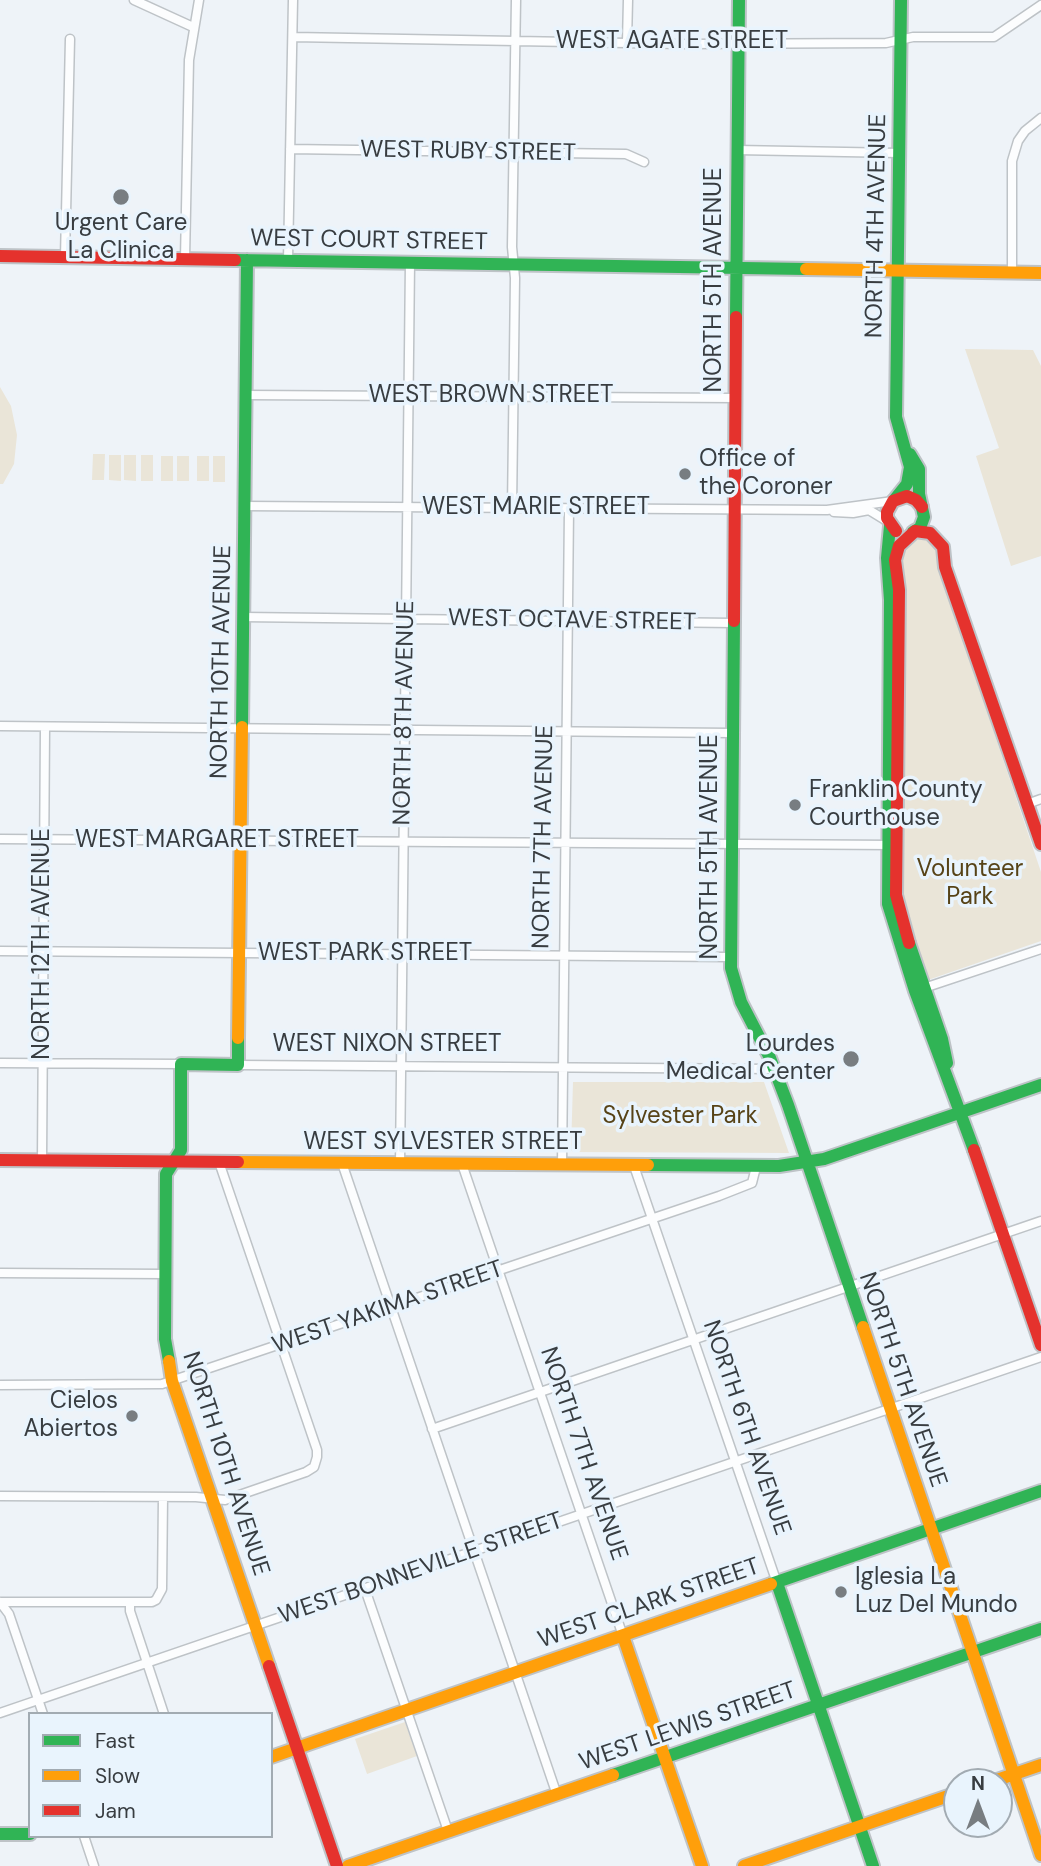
<!DOCTYPE html>
<style>
body{margin:0}
#map{position:relative;width:1041px;height:1866px;overflow:hidden;background:#eef3f8;font-family:"DM Sans",sans-serif}
canvas{display:block}
.legend{position:absolute;left:28px;top:1712px;width:245px;height:126px;box-sizing:border-box;background:#e9f4fd;border:2px solid #a2abb2;margin:0;padding:9px 12px;list-style:none;font-size:21px;color:#383d41}
.legend li{display:flex;align-items:center;gap:14px;height:35px}
.legend b{width:35px;border:2px solid #a2abb2}
.north{position:absolute;left:943px;top:1768px;width:70px;height:70px;box-sizing:border-box;background:#e9f4fd;border:2px solid #a2abb2;border-radius:50%;rotate:0deg;font-size:19px;font-weight:700;line-height:28px;text-align:center;color:#383d41}
.north::after{content:'';display:block;margin:auto;width:24px;height:32px;background:#787d81;clip-path:polygon(50% 0,100% 100%,50% 72%,0 100%)}
</style>
<div id="map">
<canvas width="1041" height="1866"></canvas>
<ul class="legend">
<li><b style="height:9px;background:#30b455"></b>Fast</li>
<li><b style="height:9px;background:#ff9f0a"></b>Slow</li>
<li><b style="height:9px;background:#e5322d"></b>Jam</li>
</ul>
<div class="north">N</div>
</div>
<script>
const c = document.querySelector('canvas').getContext('2d');
c.lineJoin = 'round';
function fillPath(path, color) {
  c.fillStyle = color;
  c.fill(path, 'evenodd');
}
function poly(rows) {
  const path = new Path2D();
  for (const r of rows) {
    path.moveTo(r[0], r[1]);
    for (let i = 2; i < r.length; i += 2) path.lineTo(r[i], r[i + 1]);
  }
  return path;
}
function trace(path, color, width, dash) {
  c.strokeStyle = color;
  c.lineWidth = width;
  c.lineCap = dash ? 'butt' : 'round';
  c.setLineDash(dash || []);
  c.stroke(path);
}
function write(font, color, halo, rows, align = 'center') {
  c.font = font + ' "DM Sans",sans-serif';
  c.lineWidth = 7;
  c.setLineDash([]);
  c.textBaseline = 'middle';
  c.strokeStyle = halo;
  c.fillStyle = color;
  for (const [text, x, y, turn = 0] of rows) {
    c.save();
    c.translate(x, y);
    c.rotate((+turn || 0) * Math.PI / 180);
    c.textAlign = isNaN(turn) ? turn : align;
    if (halo) c.strokeText(text, 0, 0);
    c.fillText(text, 0, 0);
    c.restore();
  }
}
fillPath(poly([
 [965,349,1033,350,1041,366,1041,556,1011,566,976,456,999,448],
 [0,387,11,406,17,435,14,464,3,484,0,484],
 [93,454,105,454,104,480,92,480],
 [109,455,121,455,121,481,109,480],
 [124,455,136,455,136,481,124,480],
 [141,455,153,455,153,481,141,481],
 [161,456,173,456,173,481,161,481],
 [177,456,189,456,189,481,177,481],
 [197,456,209,456,209,481,197,481],
 [213,456,225,456,225,482,213,482],
 [913,536,935,541,942,578,1041,872,1041,941,925,981,900,902,898,553],
 [573,1082,764,1082,789,1153,573,1152,571,1150],
 [405,1722,417,1756,367,1774,355,1739]
]), '#eae5d8');
const street = poly([
 [134,0,193,27],
 [293,37,683,44,886,43,913,37,994,37,1041,5],
 [627,42,628,0],
 [290,149,626,154,644,162],
 [737,150,899,153],
 [65,257,70,39],
 [185,259,189,60,199,0],
 [288,260,293,0],
 [1012,272,1012,161,1018,141,1025,131,1041,118],
 [246,395,736,398],
 [244,506,827,510,893,501],
 [512,508,515,278,512,247,516,0],
 [834,512,853,513,869,510,887,521],
 [243,617,733,623],
 [0,726,732,733],
 [1027,804,1041,799],
 [0,839,893,845],
 [0,951,729,957],
 [921,989,1041,949],
 [0,1063,181,1064],
 [238,1065,774,1069],
 [42,1161,45,727],
 [342,1163,557,1795],
 [400,1164,410,262],
 [462,1164,623,1636],
 [562,1165,569,509],
 [634,1166,777,1583],
 [0,1273,165,1274],
 [0,1385,162,1384,719,1196,752,1183,756,1167],
 [432,1429,1041,1221],
 [0,1496,196,1497,225,1500,306,1472,314,1467,317,1457,317,1450,219,1162],
 [365,1589,448,1831],
 [0,1602,152,1602,156,1600,162,1589,163,1497],
 [0,1602,9,1614,43,1714],
 [130,1602,130,1611,164,1714],
 [0,1713,1041,1357],
 [84,1836,94,1866]
]);
const fast = poly([
 [235,260,806,269],
 [736,317,739,0],
 [910,454,919,469,919,494,924,517,920,528,913,532],
 [895,499,907,484,910,467,896,417,901,0],
 [890,526,887,558,890,600,888,904,915,991,974,1150],
 [734,621,731,968,741,1002,770,1058,788,1105,863,1327],
 [242,727,247,260],
 [909,943,942,1039,947,1063],
 [648,1165,779,1166,824,1159,1041,1085],
 [169,1361,165,1339,166,1174,181,1150,181,1064,238,1065,238,1038],
 [777,1583,873,1866],
 [771,1584,1041,1491],
 [613,1775,1041,1629],
 [0,1834,30,1834]
]);
const slow = poly([
 [806,269,1041,273],
 [238,1038,242,727],
 [238,1162,648,1165],
 [863,1327,1041,1855],
 [169,1361,172,1381,269,1666],
 [623,1636,702,1866],
 [271,1757,771,1584],
 [991,1782,1041,1765],
 [348,1866,613,1775],
 [744,1866,957,1793]
]);
const jam = poly([
 [0,256,235,260],
 [896,531,887,518,887,512,893,501,907,496,916,500,922,507],
 [915,531,930,533,943,547,945,567,1041,844],
 [734,621,736,317],
 [909,943,896,895,899,590,895,560,899,546,913,533],
 [974,1150,1041,1345],
 [0,1160,238,1162],
 [269,1666,337,1866]
]);
trace(street, '#bec3c7', 11);
trace(fast, '#bec3c7', 16);
trace(slow, '#bec3c7', 16);
trace(jam, '#bec3c7', 16);
trace(street, '#fcfdfe', 8);
trace(fast, '#30b455', 12);
trace(slow, '#ff9f0a', 12);
trace(jam, '#e5322d', 12);
for (const [x, y, r, color] of [
 [121,197,9,"#787d81"],
 [685,474,7,"#787d81"],
 [795,805,7,"#787d81"],
 [851,1059,9,"#787d81"],
 [132,1416,7,"#787d81"],
 [841,1592,7,"#787d81"]
]) {
  const dot = new Path2D();
  dot.arc(x, y, r, 0, 2 * Math.PI);
  c.fillStyle = color;
  c.fill(dot);
  trace(dot, '#e9f4fd', 2.5);
}
write('24px', '#383d41', '#e9f4fd', [
 ["WEST AGATE STREET",672,42],
 ["WEST RUBY STREET",468,152,1],
 ["NORTH 4TH AVENUE",877,226,-89],
 ["WEST COURT STREET",369,241,1],
 ["NORTH 5TH AVENUE",715,280,-90],
 ["WEST BROWN STREET",491,396],
 ["WEST MARIE STREET",536,508],
 ["WEST OCTAVE STREET",572,621,1],
 ["NORTH 10TH AVENUE",222,662,-89],
 ["NORTH 8TH AVENUE",405,713,-89],
 ["NORTH 7TH AVENUE",544,837,-89],
 ["WEST MARGARET STREET",217,841],
 ["NORTH 5TH AVENUE",711,847,-90],
 ["NORTH 12TH AVENUE",43,944,-90],
 ["WEST PARK STREET",365,954],
 ["WEST NIXON STREET",387,1045],
 ["WEST SYLVESTER STREET",443,1143],
 ["WEST YAKIMA STREET",388,1308,-19],
 ["NORTH 5TH AVENUE",902,1380,71],
 ["NORTH 6TH AVENUE",746,1428,71],
 ["NORTH 7TH AVENUE",583,1454,71],
 ["NORTH 10TH AVENUE",225,1464,72],
 ["WEST BONNEVILLE STREET",421,1569,-19],
 ["WEST CLARK STREET",649,1604,-19],
 ["WEST LEWIS STREET",688,1727,-19]
]);
write('24px', '#383d41', '#e9f4fd', [
 ["Urgent Care",121,224,"center"],
 ["La Clinica",121,252,"center"],
 ["Office of",699,460],
 ["the Coroner",699,488],
 ["Franklin County",809,791],
 ["Courthouse",809,819],
 ["Lourdes",835,1045,"right"],
 ["Medical Center",835,1073,"right"],
 ["Cielos",118,1402,"right"],
 ["Abiertos",118,1430,"right"],
 ["Iglesia La",855,1578],
 ["Luz Del Mundo",855,1606]
], 'left');
write('24px', '#574317', '#e9f4fd', [
 ["Volunteer",970,870],
 ["Park",970,898],
 ["Sylvester Park",680,1117]
]);
</script>
